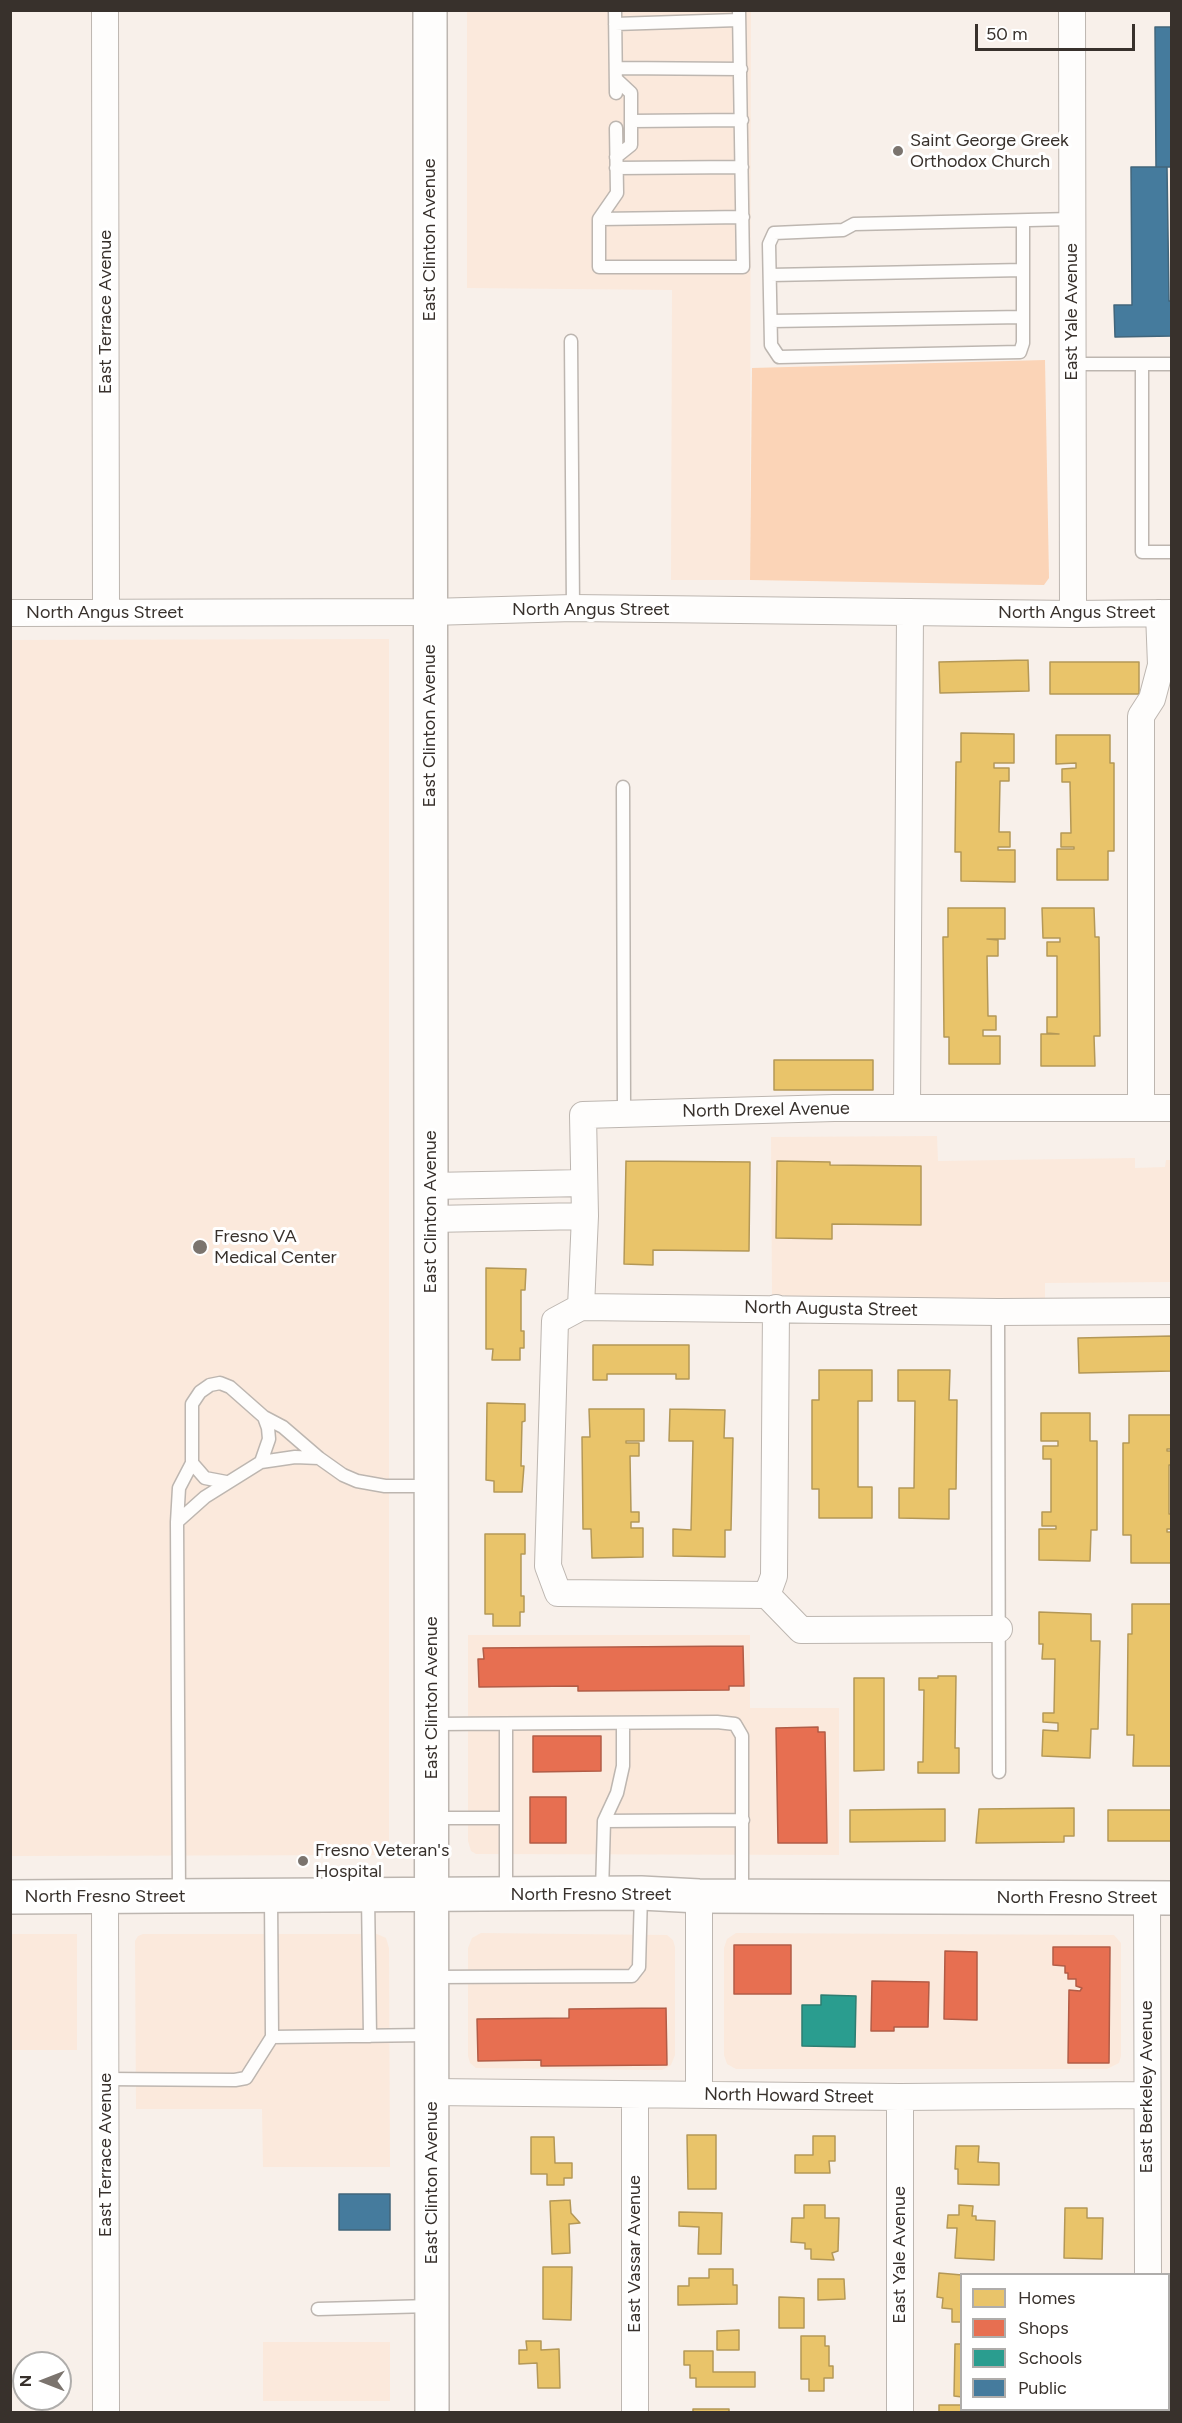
<!DOCTYPE html>
<style>
body{margin:0}
#map{position:relative;width:1182px;height:2423px;overflow:hidden;background:#f8f0ea;font-family:Figtree,sans-serif}
canvas{display:block}
.frame{position:absolute;inset:0;border:12px solid #38312c;pointer-events:none}
.legend{position:absolute;left:960px;top:2273px;width:210px;height:138px;box-sizing:border-box;background:#fff;border:2px solid #afadab;margin:0;padding:8px 10px;list-style:none;font-size:18px;color:#38312c}
.legend li{display:flex;align-items:center;gap:12px;height:30px}
.legend b{width:30px;border:2px solid #afadab}
.north{position:absolute;left:12px;top:2351px;width:60px;height:60px;box-sizing:border-box;background:#fff;border:2px solid #afadab;border-radius:50%;rotate:270deg;font-size:16px;font-weight:700;line-height:24px;text-align:center;color:#38312c}
.north::after{content:'';display:block;margin:auto;width:21px;height:27px;background:#7b746e;clip-path:polygon(50% 0,100% 100%,50% 72%,0 100%)}
.scale{position:absolute;left:975px;top:24px;width:160px;height:27px;box-sizing:border-box;border:3px solid #38312c;border-top:0;padding-left:8px;font-size:18px;line-height:21px;white-space:nowrap;color:#38312c;-webkit-text-stroke:4px #fff;paint-order:stroke}
</style>
<div id="map">
<canvas width="1182" height="2423"></canvas>
<div class="frame"></div>
<ul class="legend">
<li><b style="height:16px;background:#e9c46a"></b>Homes</li>
<li><b style="height:16px;background:#e76f51"></b>Shops</li>
<li><b style="height:16px;background:#2a9d8f"></b>Schools</li>
<li><b style="height:16px;background:#457b9d"></b>Public</li>
</ul>
<div class="north">N</div>
<div class="scale">50 m</div>
</div>
<script>
const c = document.querySelector('canvas').getContext('2d');
c.lineJoin = 'round';
function fillPath(path, color) {
  c.fillStyle = color;
  c.fill(path, 'evenodd');
}
function poly(rows) {
  const path = new Path2D();
  for (const r of rows) {
    path.moveTo(r[0], r[1]);
    for (let i = 2; i < r.length; i += 2) path.lineTo(r[i], r[i + 1]);
  }
  return path;
}
function trace(path, color, width, dash) {
  c.strokeStyle = color;
  c.lineWidth = width;
  c.lineCap = dash ? 'butt' : 'round';
  c.setLineDash(dash || []);
  c.stroke(path);
}
function write(font, color, halo, rows, align = 'center') {
  c.font = font + ' Figtree,sans-serif';
  c.lineWidth = 6;
  c.setLineDash([]);
  c.textBaseline = 'middle';
  c.strokeStyle = halo;
  c.fillStyle = color;
  for (const [text, x, y, turn = 0] of rows) {
    c.save();
    c.translate(x, y);
    c.rotate((+turn || 0) * Math.PI / 180);
    c.textAlign = isNaN(turn) ? turn : align;
    if (halo) c.strokeText(text, 0, 0);
    c.fillText(text, 0, 0);
    c.restore();
  }
}
fillPath(poly([
 [467,11,751,11,750,580,671,580,672,290,467,288],
 [389,639,389,1855,11,1856,10,640],
 [937,1136,938,1161,1135,1158,1135,1168,1165,1167,1166,1160,1171,1160,1171,1282,1045,1283,1045,1321,786,1323,785,1295,772,1296,771,1137],
 [468,1635,750,1635,750,1708,839,1708,839,1855,476,1854,471,1851,468,1841],
 [481,1933,667,1935,673,1940,675,1947,675,2055,671,2065,662,2070,476,2068,470,2063,468,2056,468,1948,472,1938],
 [736,1933,1114,1935,1121,1943,1121,2056,1119,2063,1107,2069,736,2069,727,2064,724,2055,724,1948,727,1939],
 [10,1934,77,1934,77,2050,11,2050],
 [143,1934,377,1934,386,1938,389,1948,390,2167,263,2167,262,2109,136,2109,135,1941,138,1936],
 [263,2342,390,2342,390,2401,263,2401]
]), '#fbe9dc');
fillPath(poly([
 [1045,360,1049,578,1044,585,750,580,752,368]
]), '#fbd4b7');
const homes = poly([
 [1028,660,1029,691,940,693,939,662,1028,660],
 [1050,662,1139,662,1139,694,1050,694,1050,662],
 [961,733,1014,734,1014,763,994,763,994,768,1009,768,1009,781,1000,781,999,832,1010,832,1010,847,998,847,998,850,1015,850,1015,882,961,881,961,852,955,852,956,762,961,762,961,733],
 [1056,735,1110,735,1110,763,1114,763,1114,851,1108,851,1108,880,1057,880,1057,849,1074,849,1074,847,1061,847,1061,833,1071,833,1070,782,1062,782,1062,769,1076,768,1076,763,1056,764,1056,735],
 [948,908,1005,908,1005,939,987,939,998,940,998,956,987,956,988,1016,996,1016,996,1030,983,1030,983,1036,1000,1036,1000,1064,949,1064,949,1037,944,1037,943,937,948,937,948,908],
 [1042,908,1094,908,1095,937,1099,937,1100,1036,1094,1036,1095,1066,1041,1066,1041,1034,1059,1034,1047,1033,1047,1017,1057,1017,1057,956,1047,956,1047,942,1060,942,1060,938,1043,938,1042,908],
 [774,1060,873,1060,873,1090,774,1090,774,1060],
 [626,1161,750,1162,749,1251,653,1250,653,1265,624,1264,626,1161],
 [777,1161,830,1162,830,1165,921,1166,921,1225,832,1224,832,1239,776,1238,777,1161],
 [486,1268,526,1269,525,1290,521,1290,521,1331,524,1331,524,1348,520,1348,520,1360,492,1360,493,1349,486,1349,486,1268],
 [1172,1336,1172,1371,1079,1373,1078,1338,1172,1336],
 [593,1345,689,1345,689,1379,676,1379,676,1374,607,1374,607,1380,593,1380,593,1345],
 [819,1370,872,1370,872,1401,858,1401,858,1487,872,1487,872,1518,819,1518,819,1489,812,1489,812,1400,819,1400,819,1370],
 [898,1370,950,1370,949,1400,957,1400,956,1489,949,1489,949,1519,899,1518,899,1488,914,1488,915,1401,898,1401,898,1370],
 [487,1403,525,1404,525,1421,522,1422,521,1466,524,1466,522,1492,494,1492,494,1481,486,1480,487,1403],
 [589,1409,644,1409,644,1441,626,1441,626,1443,639,1443,639,1456,630,1456,631,1512,639,1512,639,1522,631,1522,631,1528,643,1528,643,1557,592,1558,591,1529,583,1529,582,1437,590,1437,589,1409],
 [670,1409,725,1410,724,1438,733,1438,731,1530,725,1530,725,1557,673,1556,673,1529,691,1530,693,1441,669,1441,670,1409],
 [1041,1413,1090,1413,1090,1441,1097,1441,1097,1530,1091,1530,1090,1561,1039,1560,1039,1529,1056,1529,1056,1526,1042,1526,1042,1512,1051,1512,1051,1459,1043,1459,1043,1446,1058,1446,1058,1441,1041,1441,1041,1413],
 [1129,1415,1172,1415,1172,1449,1167,1449,1167,1451,1172,1451,1172,1465,1169,1465,1169,1514,1172,1514,1172,1529,1167,1529,1167,1532,1172,1532,1172,1563,1131,1563,1131,1535,1123,1535,1123,1443,1129,1443,1129,1415],
 [485,1534,525,1534,525,1554,521,1554,521,1596,524,1596,524,1612,520,1612,520,1626,493,1626,493,1614,485,1614,485,1534],
 [1132,1604,1172,1604,1172,1766,1133,1766,1134,1735,1127,1735,1128,1634,1132,1634,1132,1604],
 [1039,1612,1091,1614,1091,1641,1100,1641,1098,1729,1091,1729,1090,1758,1042,1756,1043,1730,1058,1731,1058,1723,1043,1722,1043,1713,1054,1713,1055,1659,1042,1659,1043,1644,1039,1644,1039,1612],
 [938,1676,956,1676,955,1748,959,1748,959,1773,918,1773,918,1762,923,1762,924,1690,919,1690,919,1678,938,1678,938,1676],
 [854,1678,884,1678,884,1770,854,1771,854,1678],
 [1074,1808,1074,1836,1064,1836,1064,1842,976,1843,979,1809,1074,1808],
 [945,1809,945,1841,850,1842,850,1810,945,1809],
 [1108,1810,1172,1810,1172,1841,1108,1841,1108,1810],
 [687,2135,716,2135,716,2189,688,2189,687,2135],
 [813,2136,835,2136,835,2161,829,2161,830,2173,795,2173,795,2155,813,2155,813,2136],
 [531,2137,554,2137,555,2163,572,2163,572,2178,564,2178,564,2185,547,2185,547,2174,531,2174,531,2137],
 [956,2146,979,2146,978,2162,999,2163,999,2185,958,2184,958,2169,955,2169,956,2146],
 [570,2200,571,2213,580,2223,569,2224,570,2253,552,2254,550,2201,570,2200],
 [804,2205,825,2205,825,2218,839,2218,838,2251,832,2253,834,2260,811,2259,811,2249,805,2249,805,2243,791,2242,792,2218,804,2218,804,2205],
 [959,2205,973,2206,972,2216,976,2216,976,2220,995,2221,994,2260,955,2258,957,2228,947,2228,948,2215,959,2215,959,2205],
 [1065,2208,1087,2208,1087,2218,1103,2218,1102,2259,1064,2258,1065,2208],
 [679,2212,722,2213,721,2254,698,2254,699,2227,679,2226,679,2212],
 [543,2267,572,2267,571,2320,543,2319,543,2267],
 [709,2269,733,2269,733,2285,737,2285,737,2304,678,2305,678,2286,689,2286,689,2278,709,2278,709,2269],
 [939,2273,962,2275,962,2322,952,2322,952,2309,942,2308,943,2298,937,2297,939,2273],
 [818,2279,844,2279,845,2299,818,2300,818,2279],
 [779,2297,804,2298,804,2328,779,2328,779,2297],
 [739,2330,739,2350,717,2350,717,2331,739,2330],
 [801,2336,825,2336,825,2346,829,2346,829,2366,833,2366,833,2378,824,2378,824,2391,809,2391,809,2379,801,2379,801,2336],
 [526,2341,541,2341,541,2350,559,2349,560,2388,538,2388,537,2363,519,2364,519,2350,527,2350,526,2341],
 [955,2344,962,2344,962,2397,954,2396,955,2344],
 [684,2351,713,2351,713,2372,755,2372,755,2387,696,2387,696,2378,690,2378,690,2365,684,2365,684,2351],
 [939,2405,962,2405,962,2410,1003,2410,1003,2412,939,2412,939,2405],
 [693,2409,729,2409,729,2412,693,2412,693,2409]
]);
fillPath(homes, '#e9c46a');
trace(homes, '#b49857', 1.5);
const shops = poly([
 [743,1646,744,1686,729,1686,729,1690,578,1691,578,1686,479,1687,478,1659,484,1659,483,1648,743,1646],
 [818,1727,818,1732,825,1732,827,1843,778,1843,776,1728,818,1727],
 [533,1736,601,1736,601,1771,533,1772,533,1736],
 [530,1797,566,1797,566,1843,530,1843,530,1797],
 [734,1945,791,1945,791,1994,734,1994,734,1945],
 [1053,1947,1110,1947,1109,2063,1068,2063,1069,1990,1080,1991,1082,1988,1076,1986,1076,1979,1068,1979,1068,1973,1065,1973,1065,1966,1053,1965,1053,1947],
 [945,1951,977,1952,977,2020,944,2019,945,1951],
 [872,1981,929,1982,928,2027,894,2027,894,2031,871,2031,872,1981],
 [666,2008,667,2065,541,2066,541,2060,478,2061,477,2019,569,2018,569,2009,666,2008]
]);
fillPath(shops, '#e76f51');
trace(shops, '#b25c46', 1.5);
const schools = poly([
 [821,1995,856,1996,855,2047,802,2046,802,2005,821,2005,821,1995]
]);
fillPath(schools, '#2a9d8f');
trace(schools, '#2e7d71', 1.5);
const public = poly([
 [1155,27,1172,27,1172,167,1156,167,1155,27],
 [1131,167,1167,167,1169,301,1172,301,1172,336,1115,337,1114,305,1132,305,1131,167],
 [339,2194,390,2194,390,2230,339,2230,339,2194]
]);
fillPath(public, '#457b9d');
trace(public, '#41657b', 1.5);
const service = poly([
 [615,10,616,93],
 [615,24,738,20],
 [616,68,741,69],
 [616,79,631,93,631,145,616,157],
 [631,121,742,120],
 [616,128,617,193,599,219,599,267,743,267,739,10],
 [616,168,742,167],
 [599,219,743,217],
 [1023,222,1023,343,1020,352,779,357,771,345,769,244,774,233,843,230,854,224,1072,219],
 [770,275,1023,270],
 [771,321,1023,317],
 [571,341,573,608],
 [1072,364,1172,364],
 [1142,364,1142,552,1172,552],
 [623,787,624,1113],
 [998,1312,999,1772],
 [319,1458,343,1475,357,1481,385,1486,430,1486],
 [261,1462,295,1457,319,1458,283,1427,264,1417],
 [192,1463,179,1488,177,1522,205,1497,261,1462,269,1439,268,1428,264,1417,230,1387,220,1383,210,1385,200,1392,192,1404,192,1463,205,1478,226,1482],
 [177,1522,179,1895],
 [433,1724,717,1722,735,1724,742,1736,742,1895],
 [506,1724,506,1893],
 [432,1818,506,1818],
 [604,1821,743,1820],
 [602,1892,604,1821,617,1793,623,1766,623,1723],
 [368,1896,370,2036],
 [432,1977,632,1976,639,1967,641,1894],
 [272,2037,429,2035],
 [105,2079,235,2080,246,2078,272,2037,271,1897],
 [318,2309,431,2306]
]);
const minor = poly([
 [105,10,106,613],
 [1072,10,1073,614],
 [10,613,430,612,573,608,1073,614,1172,613],
 [907,1108,910,612],
 [1141,1108,1141,716,1152,699,1161,665,1159,613],
 [1172,1108,834,1108,583,1115,585,1216,581,1307,998,1312,1172,1311],
 [431,1186,584,1183],
 [431,1219,585,1216],
 [581,1307,555,1321,548,1566,558,1593,767,1595,801,1630,999,1629],
 [767,1595,774,1576,776,1308],
 [699,1896,699,2095],
 [105,1897,106,2412],
 [1147,1899,1148,2274],
 [432,2092,900,2097,1147,2095],
 [635,2095,635,2412],
 [900,2097,900,2412]
]);
const secondary = poly([
 [430,10,432,2412],
 [10,1897,641,1893,699,1896,1172,1898]
]);
trace(service, '#bdb6b0', 15);
trace(minor, '#bdb6b0', 28);
trace(secondary, '#bdb6b0', 36);
trace(service, '#fefdfc', 12);
trace(minor, '#fefdfc', 26);
trace(secondary, '#fefdfc', 33);
for (const [x, y, r, color] of [
 [898,151,6,"#7b746e"],
 [200,1247,8,"#7b746e"],
 [303,1861,6,"#7b746e"]
]) {
  const dot = new Path2D();
  dot.arc(x, y, r, 0, 2 * Math.PI);
  c.fillStyle = color;
  c.fill(dot);
  trace(dot, '#fff', 2);
}
write('18px', '#38312c', '#fff', [
 ["Saint George Greek",910,141],
 ["Orthodox Church",910,162],
 ["Fresno VA",214,1237],
 ["Medical Center",214,1258],
 ["Fresno Veteran's",315,1851],
 ["Hospital",315,1872]
], 'left');
write('18px', '#38312c', '#fff', [
 ["East Clinton Avenue",430,240,-90],
 ["East Terrace Avenue",106,312,-90],
 ["East Yale Avenue",1072,312,-90],
 ["North Angus Street",591,610],
 ["North Angus Street",105,613],
 ["North Angus Street",1077,613],
 ["East Clinton Avenue",430,726,-90],
 ["North Drexel Avenue",766,1110,-1],
 ["East Clinton Avenue",431,1212,-90],
 ["North Augusta Street",831,1309,1],
 ["East Clinton Avenue",432,1698,-90],
 ["North Fresno Street",591,1895],
 ["North Fresno Street",105,1897],
 ["North Fresno Street",1077,1898],
 ["East Berkeley Avenue",1147,2087,-90],
 ["North Howard Street",789,2096,1],
 ["East Terrace Avenue",106,2155,-90],
 ["East Clinton Avenue",432,2183,-90],
 ["East Vassar Avenue",635,2254,-90],
 ["East Yale Avenue",900,2255,-90]
]);
</script>
